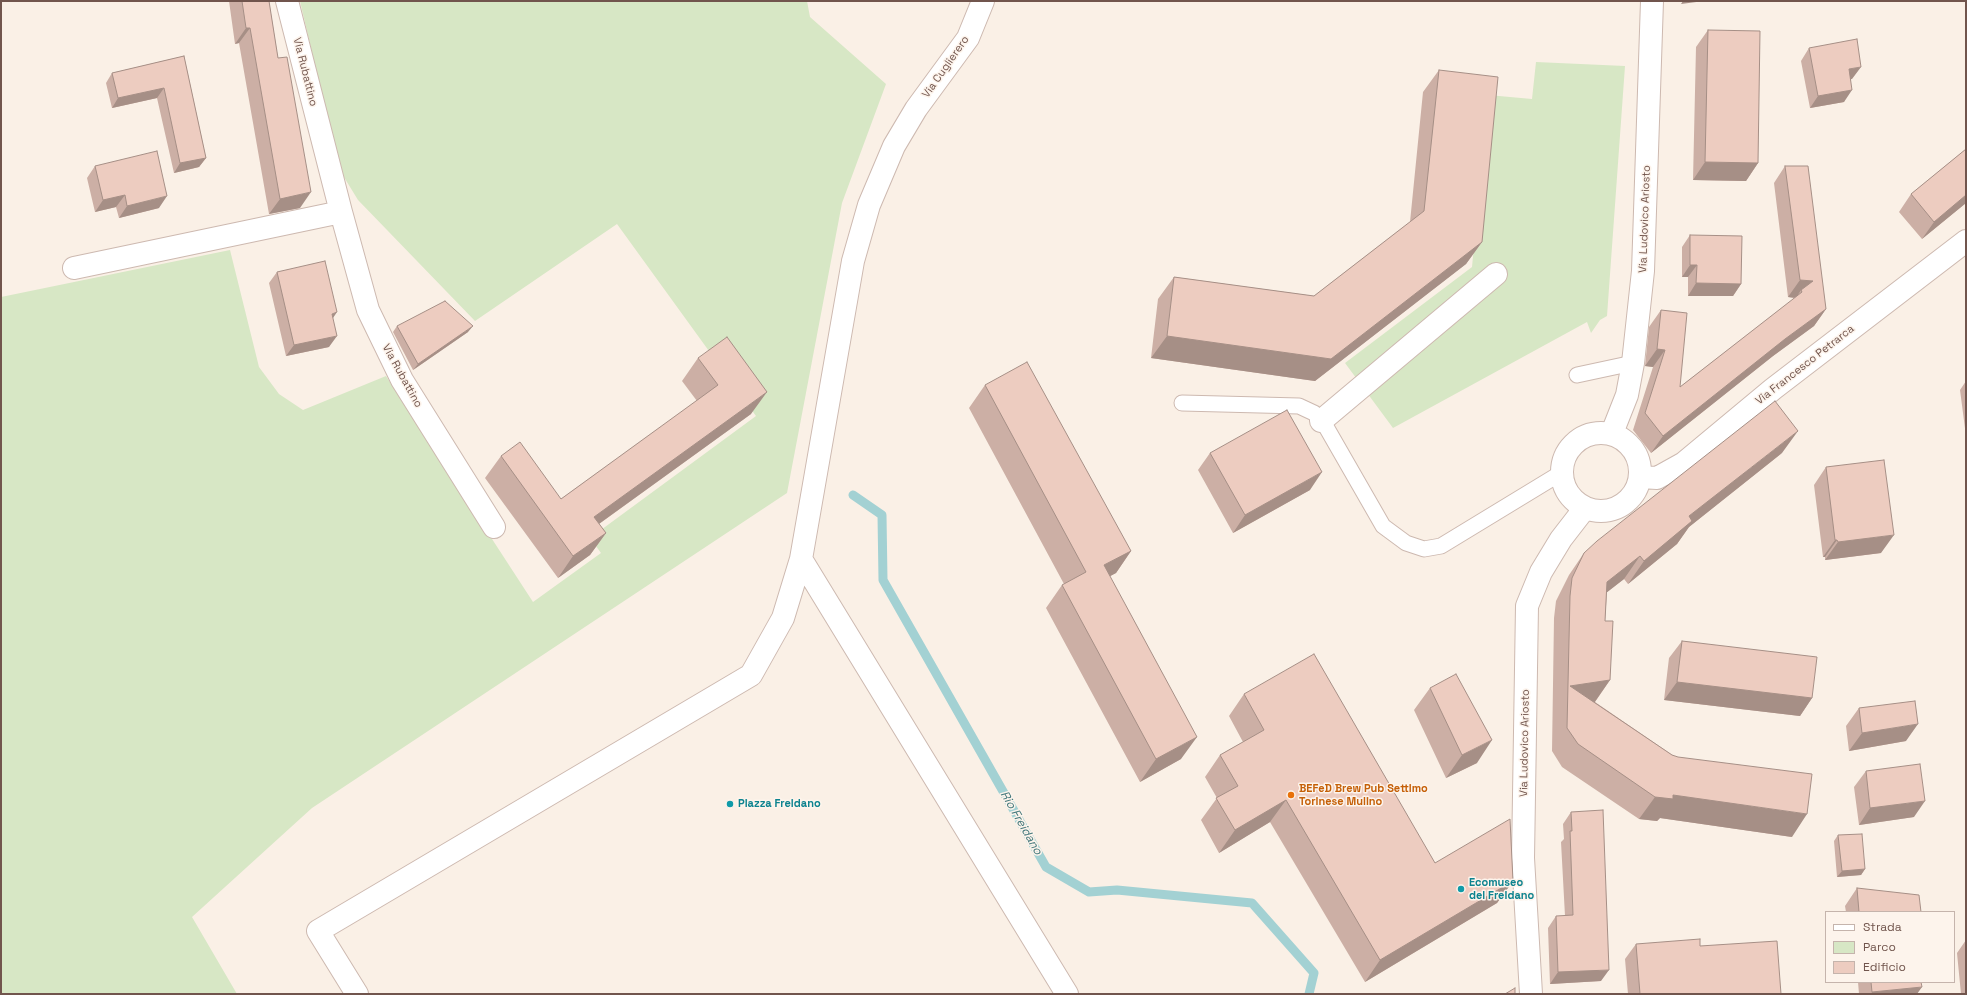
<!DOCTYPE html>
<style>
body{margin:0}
#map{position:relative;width:1967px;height:995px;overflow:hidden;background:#faf0e6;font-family:"Space Grotesk",sans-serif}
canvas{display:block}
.frame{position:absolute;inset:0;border:2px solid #71554d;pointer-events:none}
.legend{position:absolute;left:1825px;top:911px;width:130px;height:72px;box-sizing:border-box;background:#fdf4ec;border:1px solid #c5b4ac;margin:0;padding:5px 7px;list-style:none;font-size:12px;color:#71554d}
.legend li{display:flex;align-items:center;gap:8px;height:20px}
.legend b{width:20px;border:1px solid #c5b4ac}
</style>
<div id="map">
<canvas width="1967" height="995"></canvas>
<div class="frame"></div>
<ul class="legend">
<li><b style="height:5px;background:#fff"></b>Strada</li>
<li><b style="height:11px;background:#d7e7c5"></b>Parco</li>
<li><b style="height:11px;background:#edccc0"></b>Edificio</li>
</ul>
</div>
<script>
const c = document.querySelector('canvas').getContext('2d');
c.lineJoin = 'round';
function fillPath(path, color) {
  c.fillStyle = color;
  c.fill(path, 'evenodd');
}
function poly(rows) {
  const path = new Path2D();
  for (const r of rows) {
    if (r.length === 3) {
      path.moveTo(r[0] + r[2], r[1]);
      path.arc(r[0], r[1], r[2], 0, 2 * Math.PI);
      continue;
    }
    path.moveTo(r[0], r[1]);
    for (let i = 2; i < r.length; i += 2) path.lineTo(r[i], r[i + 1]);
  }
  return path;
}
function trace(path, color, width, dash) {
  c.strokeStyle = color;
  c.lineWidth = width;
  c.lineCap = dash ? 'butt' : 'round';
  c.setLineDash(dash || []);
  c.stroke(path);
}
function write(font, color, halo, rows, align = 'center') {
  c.font = font + ' "Space Grotesk",sans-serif';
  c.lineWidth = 3;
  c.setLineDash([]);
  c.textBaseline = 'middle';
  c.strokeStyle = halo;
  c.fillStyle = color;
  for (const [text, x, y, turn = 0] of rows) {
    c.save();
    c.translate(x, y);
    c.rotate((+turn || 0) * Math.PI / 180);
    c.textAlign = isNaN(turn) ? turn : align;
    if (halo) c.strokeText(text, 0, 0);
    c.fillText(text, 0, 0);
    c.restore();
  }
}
fillPath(poly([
 [300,1,807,1,810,17,886,84,842,203,787,493,312,808,192,917,237,994,1,994,1,297,230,250,259,367,279,394,303,410,386,376,533,602,601,553,590,538,756,416,617,224,475,321,358,200,339,169],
 [1536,62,1625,66,1607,316,1600,320,1591,333,1587,322,1393,428,1345,363,1472,267,1488,95,1532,99]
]), '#d7e7c5');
trace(poly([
 [853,495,882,515,883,580,1046,867,1089,892,1117,890,1252,903,1314,973,1309,994]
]), '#a3d1d3', 9);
const lane = poly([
 [1577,375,1633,363],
 [1182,403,1299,406,1314,413,1325,425,1383,526,1406,543,1424,549,1441,546,1561,473]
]);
const street = poly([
 [341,212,368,310,402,380,494,527],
 [74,268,341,212,287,1],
 [1321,421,1496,274],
 [1601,472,39],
 [1612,433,1627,395,1633,363,1643,271,1652,1],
 [1641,477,1657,478,1684,463,1773,389,1966,241],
 [801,559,1067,994],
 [357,994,318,931,751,675,783,618,801,559,853,261,869,205,894,146,916,109,968,38,983,1],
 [1531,994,1523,858,1527,606,1541,572,1561,539,1585,508]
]);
trace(lane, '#cdb9b0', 17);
trace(street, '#cdb9b0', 24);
trace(lane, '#fff', 15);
trace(street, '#fff', 22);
fillPath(poly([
 [229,1,269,1,278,58,300,208,269,214,239,43,235,44],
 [1708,30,1758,163,1746,181,1693,180,1696,47],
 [1809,48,1852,79,1851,79,1844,102,1810,108,1801,61],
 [184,56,206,158,199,167,174,173,157,98,112,108,106,83,112,73],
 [1439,70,1482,242,1466,264,1315,381,1151,358,1158,299,1174,277,1314,296,1410,222,1423,92],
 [1966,149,1966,203,1922,239,1899,212,1911,194],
 [95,166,159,208,119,218,116,207,95,212,87,178],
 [1785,166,1826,309,1814,326,1773,356,1651,453,1633,430,1653,367,1645,366,1649,327,1661,310,1680,387,1795,298,1788,297,1774,183],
 [1690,235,1741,284,1733,296,1688,296,1688,277,1682,277,1682,247],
 [277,272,333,318,329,347,286,356,269,283],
 [397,326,468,332,413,370,393,332],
 [698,358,751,414,599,524,606,533,590,555,558,578,485,478,501,456,561,499,697,401,682,381],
 [1966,381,1966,436,1960,390],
 [985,385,1131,551,1116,573,1110,576,1181,759,1140,782,1046,608,1062,585,1064,584,969,408],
 [1210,453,1310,490,1233,533,1198,470],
 [1782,453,1689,527,1677,544,1628,584,1624,579,1607,592,1605,621,1610,680,1595,702,1792,837,1660,818,1657,821,1639,819,1562,767,1552,751,1554,618,1556,601,1569,575,1584,553],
 [1826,467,1881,553,1825,560,1825,557,1823,557,1814,485],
 [1682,641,1812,698,1800,716,1664,700,1669,658],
 [1430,688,1477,763,1446,778,1414,710],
 [1244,694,1435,863,1513,881,1497,903,1365,982,1270,822,1219,853,1201,820,1217,798,1205,777,1220,755,1243,742,1229,716],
 [1859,708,1906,741,1849,751,1846,726],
 [1866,771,1914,817,1859,825,1854,787],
 [1571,812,1601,981,1550,984,1548,928,1556,916,1565,916,1561,842,1564,839,1563,824],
 [1838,835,1865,869,1861,875,1837,877,1834,841],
 [1857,888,1921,912,1846,912,1845,906],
 [1966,940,1966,994,1961,994,1957,953],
 [1636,944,1700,946,1781,994,1628,994,1625,959],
 [1858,982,1921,982,1917,994,1859,994]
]), '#ccafa5');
fillPath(poly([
 [1683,1,1704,1,1681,4],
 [246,28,250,28,239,43,235,44],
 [1861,67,1852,79,1840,81,1849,69],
 [164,88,157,98,112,108,118,98],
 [1852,90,1844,102,1810,108,1818,96],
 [206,158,199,167,174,173,180,163],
 [1705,162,1758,163,1746,181,1693,180],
 [311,192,300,208,269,214,280,199],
 [125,195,116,207,95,212,103,200],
 [1966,195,1966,203,1922,239,1934,222],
 [167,196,159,208,119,218,127,206],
 [1482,242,1466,264,1315,381,1151,358,1167,336,1331,359],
 [1690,265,1697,265,1688,277,1682,277],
 [1800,280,1813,281,1802,292,1801,290,1796,298,1788,297],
 [1696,283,1741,284,1733,296,1688,296],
 [1826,309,1814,326,1773,356,1651,453,1663,436,1785,339],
 [337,312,329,324,332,314],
 [473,326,468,332,413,370,418,364],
 [337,336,329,347,286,356,294,345],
 [1657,349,1665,350,1653,367,1645,366],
 [767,392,751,414,578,539,594,517],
 [1798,431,1782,453,1689,527,1677,544,1628,584,1644,561,1689,516],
 [1322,472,1310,490,1233,533,1245,515],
 [606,533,590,555,558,578,573,556],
 [1894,535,1881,553,1825,560,1838,542],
 [1835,540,1837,540,1825,557,1823,557],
 [1131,551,1116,573,1088,588,1104,565],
 [1640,556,1624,579,1592,604,1607,582],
 [1610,680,1594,703,1570,686],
 [1677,682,1812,698,1800,716,1664,700],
 [1918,724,1906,741,1849,751,1862,733],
 [1197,737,1181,759,1140,782,1156,759],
 [1492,740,1477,763,1446,778,1462,755],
 [1673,795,1807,814,1792,837,1660,818,1657,821,1639,819,1655,797],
 [1286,800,1270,822,1219,853,1235,830],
 [1925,801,1914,817,1859,825,1870,808],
 [1865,869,1861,875,1837,877,1842,871],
 [1513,881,1497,903,1365,982,1380,960],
 [1609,970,1601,981,1550,984,1558,972],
 [1922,987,1917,994,1871,994,1872,992]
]), '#a68f86');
const building = poly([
 [242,1,269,1,278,58,287,57,311,192,280,199,250,28,246,28,242,1],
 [1708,30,1760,31,1758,163,1705,162,1708,30],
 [1857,39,1861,67,1849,69,1852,90,1818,96,1809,48,1857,39],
 [184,56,206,158,180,163,164,88,118,98,112,73,184,56],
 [1439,70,1498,77,1482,242,1331,359,1167,336,1174,277,1314,296,1424,211,1439,70],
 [1966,149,1966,195,1934,222,1911,194,1966,149],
 [157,151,167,196,127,206,125,195,103,200,95,166,157,151],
 [1785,166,1808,166,1826,309,1785,339,1663,436,1645,413,1665,350,1657,349,1661,310,1687,313,1680,387,1802,292,1801,290,1813,281,1800,280,1785,166],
 [1690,235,1742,236,1741,284,1696,283,1697,265,1690,265,1690,235],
 [325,261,337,312,332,314,337,336,294,345,277,272,325,261],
 [445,301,473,326,418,364,397,326,445,301],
 [727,337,767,392,594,517,606,533,573,556,501,456,520,442,561,499,718,385,698,358,727,337],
 [1027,362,1131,551,1104,565,1197,737,1156,759,1062,585,1086,572,985,385,1027,362],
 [1775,401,1798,431,1689,516,1692,521,1644,561,1640,556,1607,582,1605,621,1613,621,1610,680,1570,686,1672,755,1678,757,1812,774,1807,814,1673,795,1673,799,1655,797,1578,744,1567,728,1570,596,1572,578,1584,553,1597,541,1775,401],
 [1287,410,1322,472,1245,515,1210,453,1287,410],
 [1884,460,1894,535,1838,542,1837,540,1835,540,1826,467,1884,460],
 [1682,641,1817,657,1812,698,1677,682,1682,641],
 [1314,654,1435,863,1510,819,1513,881,1380,960,1286,800,1235,830,1216,798,1238,786,1220,755,1264,730,1244,694,1314,654],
 [1456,674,1492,740,1462,755,1430,688,1456,674],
 [1915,701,1918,724,1862,733,1859,708,1915,701],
 [1920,764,1925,801,1870,808,1866,771,1920,764],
 [1603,810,1609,970,1558,972,1556,916,1573,915,1570,831,1572,831,1571,812,1603,810],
 [1862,834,1865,869,1842,871,1838,835,1862,834],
 [1857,888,1919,895,1921,912,1859,912,1857,888],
 [1700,939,1700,946,1777,941,1781,994,1640,994,1636,944,1700,939],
 [1871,982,1921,982,1922,987,1872,992,1871,982],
 [1515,988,1515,994,1505,994,1515,988]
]);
fillPath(building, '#edccc0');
trace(building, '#a68f86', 1);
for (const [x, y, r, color] of [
 [1291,795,4,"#e8710a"],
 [730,804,4,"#0f9aa8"],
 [1461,889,4,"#0f9aa8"]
]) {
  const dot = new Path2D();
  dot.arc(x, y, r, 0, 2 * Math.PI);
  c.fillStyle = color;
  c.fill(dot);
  trace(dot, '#fdf4ec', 1.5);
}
write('11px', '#71554d', '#fdf4ec', [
 ["Via Cuglierero",946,67,-55],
 ["Via Rubattino",305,72,76],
 ["Via Ludovico Ariosto",1645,219,-88],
 ["Via Francesco Petrarca",1805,365,-38],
 ["Via Rubattino",402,376,61],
 ["Via Ludovico Ariosto",1525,743,-89]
]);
write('bold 11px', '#c56008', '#fdf4ec', [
 ["BEFeD Brew Pub Settimo",1299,789],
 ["Torinese Mulino",1299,802]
], 'left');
write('bold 11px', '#0d838f', '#fdf4ec', [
 ["Piazza Freidano",738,804],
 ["Ecomuseo",1469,883],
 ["del Freidano",1469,896]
], 'left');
write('italic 12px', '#45797c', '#fdf4ec', [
 ["Rio Freidano",1021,823,60]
]);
</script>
